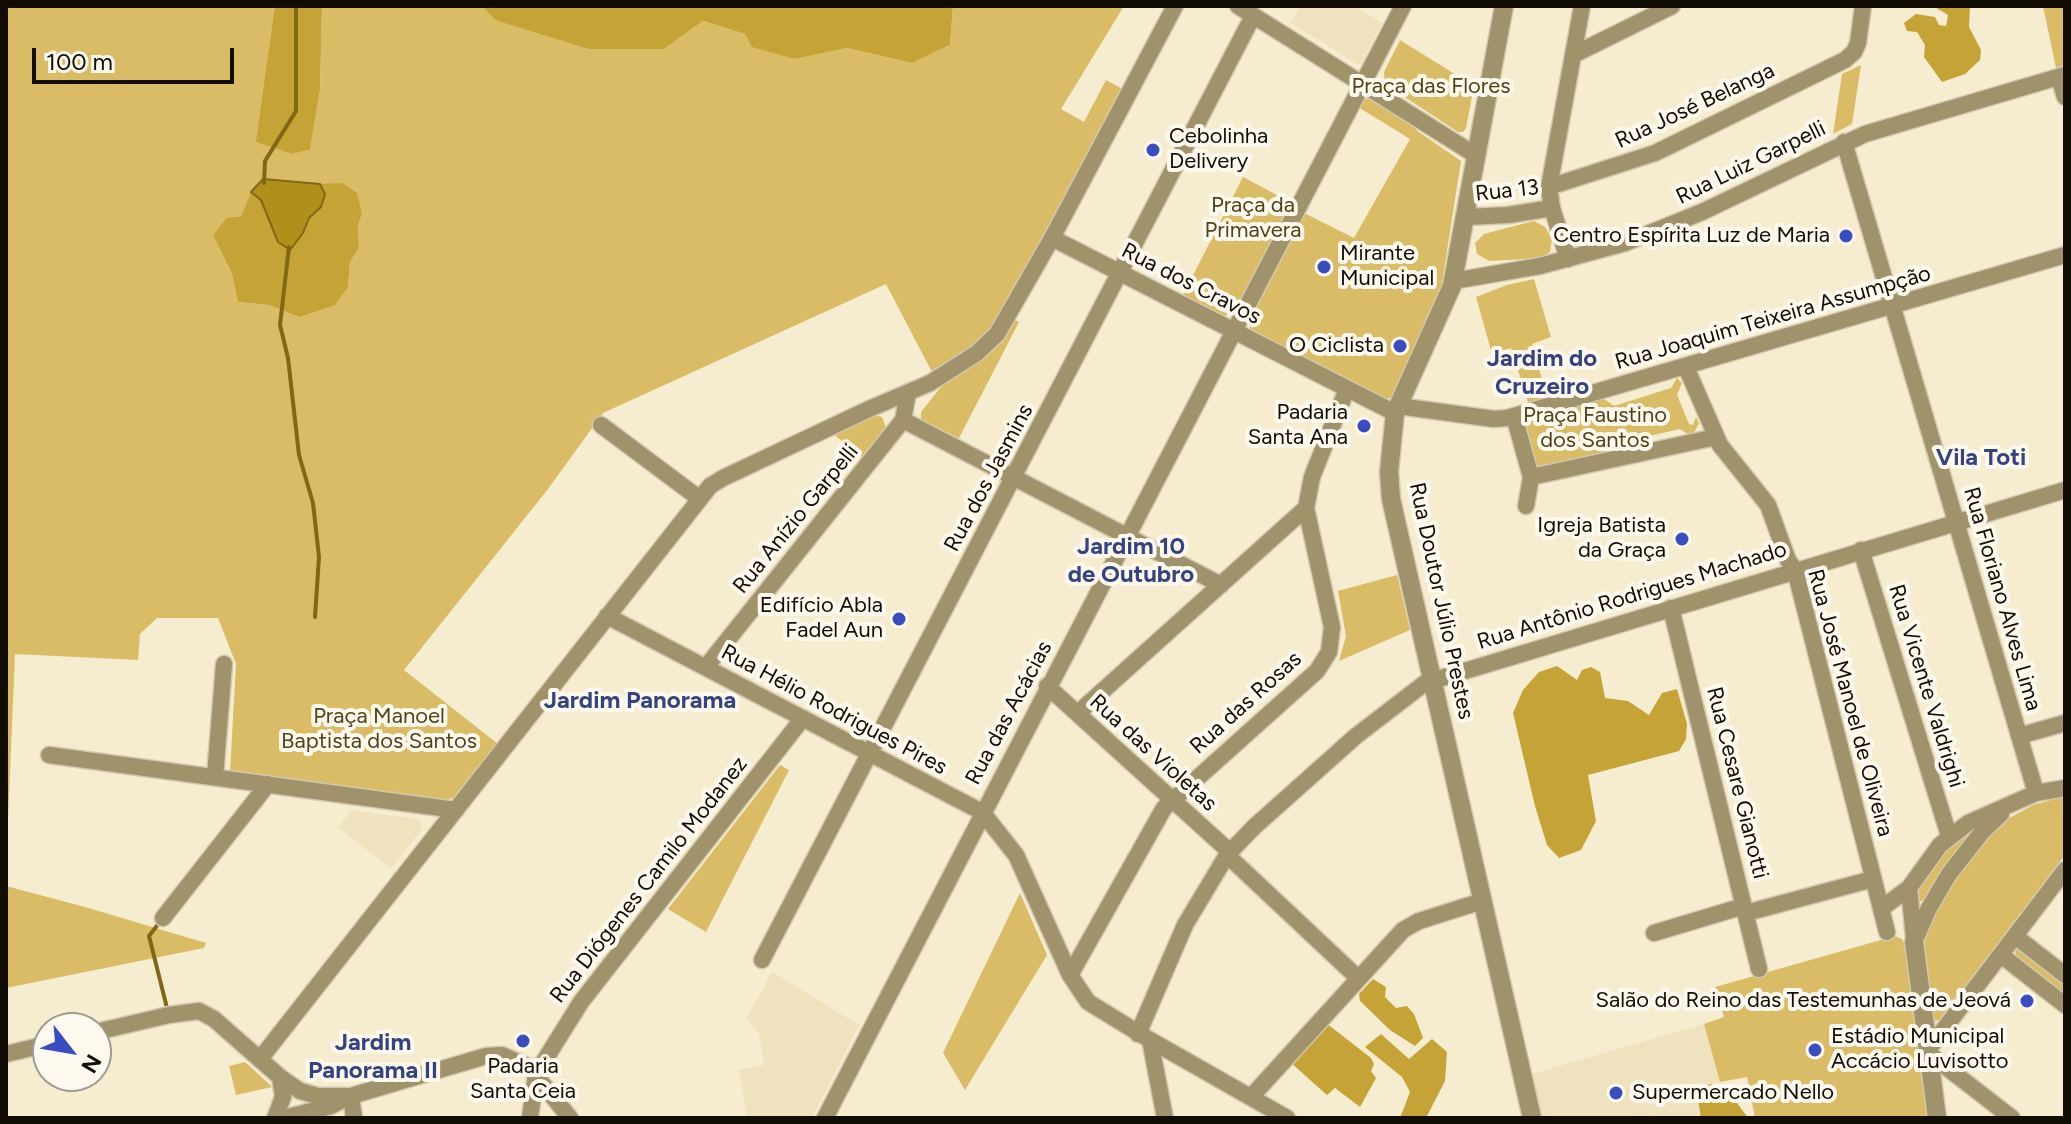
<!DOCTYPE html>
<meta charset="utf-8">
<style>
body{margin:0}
#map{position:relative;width:2071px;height:1124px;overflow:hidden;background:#f6eccf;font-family:Figtree,sans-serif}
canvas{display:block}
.frame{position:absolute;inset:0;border:8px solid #120e05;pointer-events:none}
.north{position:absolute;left:32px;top:1012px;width:80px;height:80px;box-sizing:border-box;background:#fef9ee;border:2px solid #a09b91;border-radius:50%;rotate:121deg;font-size:22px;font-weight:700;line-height:32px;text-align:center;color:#120e05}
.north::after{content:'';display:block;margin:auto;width:28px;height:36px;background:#3a4dc0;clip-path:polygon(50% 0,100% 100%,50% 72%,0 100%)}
.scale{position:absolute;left:32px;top:48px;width:202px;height:36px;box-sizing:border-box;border:4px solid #120e05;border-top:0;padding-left:10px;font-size:24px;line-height:28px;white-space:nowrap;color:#120e05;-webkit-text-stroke:6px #fef9ee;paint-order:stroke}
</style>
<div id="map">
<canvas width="2071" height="1124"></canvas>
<div class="frame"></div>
<div class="north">N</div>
<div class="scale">100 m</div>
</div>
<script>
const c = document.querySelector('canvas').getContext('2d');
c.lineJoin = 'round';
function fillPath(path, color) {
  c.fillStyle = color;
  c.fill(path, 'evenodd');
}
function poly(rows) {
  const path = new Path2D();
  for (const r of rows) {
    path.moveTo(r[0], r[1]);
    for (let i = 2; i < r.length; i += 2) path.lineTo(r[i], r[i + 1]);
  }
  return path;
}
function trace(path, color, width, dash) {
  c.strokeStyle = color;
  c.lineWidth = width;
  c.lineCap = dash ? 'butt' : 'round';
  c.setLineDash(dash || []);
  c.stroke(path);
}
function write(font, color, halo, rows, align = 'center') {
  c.font = font + ' Figtree,sans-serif';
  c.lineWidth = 8;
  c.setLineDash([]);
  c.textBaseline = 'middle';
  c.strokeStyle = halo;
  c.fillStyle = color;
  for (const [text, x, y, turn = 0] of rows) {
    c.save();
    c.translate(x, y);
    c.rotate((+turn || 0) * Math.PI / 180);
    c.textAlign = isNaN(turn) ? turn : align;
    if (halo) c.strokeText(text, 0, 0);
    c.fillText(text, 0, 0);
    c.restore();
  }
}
fillPath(poly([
 [1300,6,1355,6,1382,23,1361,64,1357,64,1291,23],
 [352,810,416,819,421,822,422,829,391,869,338,827],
 [772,972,859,1025,812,1118,747,1118,739,1070,764,1065,759,1034,747,1018],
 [1704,1024,1720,1082,1697,1087,1701,1118,1542,1118,1532,1074]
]), '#efe2be');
fillPath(poly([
 [6,6,275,6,274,19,293,154,310,148,320,90,322,6,482,6,495,20,664,49,703,21,745,34,795,59,847,48,912,63,950,45,953,6,1124,6,1061,109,1084,122,1106,80,1124,90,1002,316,976,346,932,372,886,284,603,413,548,489,404,670,498,744,453,798,444,800,230,772,236,664,218,618,157,618,140,634,138,660,15,654,6,868],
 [251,193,278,242,303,233,309,218,321,207,362,214,358,226,359,248,350,262,348,287,299,317,269,305,238,302,232,274,213,235,226,218,241,216],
 [2043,6,2065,6,2065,65,2056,68],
 [1400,40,1474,86,1466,128,1463,132,1458,132,1385,84,1384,72],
 [1861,65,1852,124,1833,134,1842,74],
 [1371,98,1417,127,1416,130,1461,161,1442,283,1444,285,1393,397,1386,399,1253,333,1248,323,1304,213,1354,238,1410,139,1358,107,1363,100],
 [1243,177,1292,203,1234,312,1224,316,1183,295],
 [1534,221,1545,227,1552,239,1550,252,1542,258,1489,261,1477,254,1475,243,1484,234],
 [1534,279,1551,337,1532,344,1547,397,1528,402,1511,348,1492,354,1476,297,1507,285],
 [1015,320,1019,322,958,440,924,423,921,420,921,412,941,387,1003,338],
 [1677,378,1682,383,1677,395,1689,424,1693,425,1696,417,1699,423,1692,437,1680,429,1641,438,1639,441,1648,446,1536,469,1524,426,1527,419,1603,398,1614,406,1671,388],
 [874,415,882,417,886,427,863,458,833,434],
 [1397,575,1410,630,1339,661,1346,636,1338,591],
 [780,765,789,770,706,932,668,909],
 [2065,796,2065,855,1939,1020,1933,1022,1922,943,1939,903,1977,847,2002,822,2033,805],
 [1969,832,1972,832,1925,901,1919,901,1917,895,1924,878,1948,847],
 [6,886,85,907,206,943,204,948,6,988],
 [1020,893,1047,955,965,1090,943,1053],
 [1895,936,1902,939,1905,945,1927,1118,1755,1118,1747,1077,1720,1082,1704,1024,1724,1017,1715,987],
 [2018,948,2065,983,2065,995,2016,956,2015,950],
 [245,1062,268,1083,272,1087,236,1095,229,1066]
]), '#dabc66');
fillPath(poly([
 [275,6,322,6,320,90,310,149,293,154,256,142],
 [482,6,953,6,950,45,912,63,847,48,795,59,752,47,745,34,703,21,664,49,589,49,495,20],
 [1933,6,1970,6,1969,27,1981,50,1980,60,1965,74,1942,82,1924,57,1925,45,1917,32,1907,31,1904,23,1916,14,1935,17,1939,25,1946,26,1948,15],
 [342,183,357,193,362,214,358,226,359,248,350,262,348,287,335,305,299,317,269,305,238,302,232,274,213,235,226,218,241,216,251,192,261,200,278,242,303,233,309,218,321,207,325,194,320,184],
 [1557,666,1577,680,1582,670,1591,667,1600,672,1605,698,1628,701,1649,715,1662,693,1677,689,1687,724,1686,739,1679,751,1588,775,1596,821,1581,850,1559,858,1547,845,1535,806,1513,713,1523,690,1539,672],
 [1373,979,1386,987,1385,997,1396,1008,1407,1006,1414,1014,1423,1038,1415,1046,1390,1030,1360,1001,1359,994],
 [1326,1023,1371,1058,1374,1064,1371,1071,1376,1078,1360,1107,1335,1088,1327,1095,1290,1062],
 [1381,1034,1409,1059,1432,1039,1447,1052,1445,1081,1426,1118,1400,1118,1410,1092,1402,1077,1365,1047],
 [1712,1084,1727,1089,1748,1118,1701,1118,1696,1087]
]), '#c5a337');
const water = poly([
 [263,179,320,184,325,194,321,207,309,218,303,233,290,250,278,242,261,200,251,192,263,179]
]);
fillPath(water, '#b18f1b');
trace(water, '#816814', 2);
trace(poly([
 [264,183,265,161,296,111,296,6],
 [289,247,280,325,288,358,299,455,313,503,319,557,315,617],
 [159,923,149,936,168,1012]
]), '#816814', 4);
const minor = poly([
 [1238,6,1477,156],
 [1573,55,1672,6],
 [2059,77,2065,97],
 [1844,142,2036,793],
 [1549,187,1655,153,1845,60,1854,52,1858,43,1863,6],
 [1466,217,1508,215,1552,208],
 [1052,238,1395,413],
 [1568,259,1552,208,1549,187,1582,6],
 [1453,281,1540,266,1625,243,1702,212,1865,134,2065,75],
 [1686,367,1720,445,1768,505,1788,560,1795,570,1887,932],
 [1398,406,1494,419,1507,418,2065,255],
 [1514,416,1531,477,1716,437],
 [903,420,1221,585],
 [601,425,700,499],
 [1526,506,1531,477],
 [1861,550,1949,836],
 [1671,608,1759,969],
 [607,616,982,812,1016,855,1070,975,1088,1002,1150,1040,1287,1118],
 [706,667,903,420,908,393],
 [1047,686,1230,852],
 [1078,713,1306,508],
 [2019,736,2065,723],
 [49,755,456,810],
 [215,777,224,664],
 [1227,855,1358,978],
 [1909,888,1914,938],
 [1882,908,1909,888,1940,845,1968,823,2036,793,2065,788],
 [1746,913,1873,879],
 [163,918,268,784],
 [1654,933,1744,906],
 [2015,936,2065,975],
 [1914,942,1929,908,1949,874,1982,832,2001,814],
 [2001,955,2065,1005],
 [762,960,1253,16],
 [1070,975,1164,808,1317,671,1329,652,1332,627,1306,508,1312,477,1347,389],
 [96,1032,169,1015,199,1011,214,1019,280,1077,300,1091,318,1096,351,1096,486,1056,502,1055,529,1067,570,1118],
 [1138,1034,1185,925,1227,855,1254,827,1356,736,1425,683,2065,490],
 [1150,1040,1165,1118],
 [1928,1050,2065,870],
 [1928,1053,2012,1118],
 [6,1054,48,1044],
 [260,1059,710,486,723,478,869,409,930,383,977,353,997,334,1052,238,1175,6],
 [351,1096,354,1118],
 [1251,1097,1403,930,1419,921,1482,901],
 [275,1118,283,1097,280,1077],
 [284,1118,331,1106,342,1100],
 [530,1118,536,1074,581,1002,803,718],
 [825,1118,1403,6]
]);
const tertiary = poly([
 [1504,6,1452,286,1395,413,1389,472,1391,499,1532,1118],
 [1914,942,1937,1118]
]);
trace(minor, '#d2c8af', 19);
trace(tertiary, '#d2c8af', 21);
trace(minor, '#a0926a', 16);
trace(tertiary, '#a0926a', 18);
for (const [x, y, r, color] of [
 [1153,150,8,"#3a4dc0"],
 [1846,236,8,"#3a4dc0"],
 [1324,267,8,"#3a4dc0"],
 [1400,346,8,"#3a4dc0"],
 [1364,426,8,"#3a4dc0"],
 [1682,539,8,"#3a4dc0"],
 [899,619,8,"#3a4dc0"],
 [2027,1001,8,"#3a4dc0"],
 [523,1041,8,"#3a4dc0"],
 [1815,1050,8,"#3a4dc0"],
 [1616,1093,8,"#3a4dc0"]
]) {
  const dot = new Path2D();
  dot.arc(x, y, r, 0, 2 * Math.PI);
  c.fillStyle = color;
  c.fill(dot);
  trace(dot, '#fef9ee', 3);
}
write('22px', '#514317', '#fef9ee', [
 ["Praça das Flores",1431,87],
 ["Praça da",1253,206],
 ["Primavera",1253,231],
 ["Praça Faustino",1595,416],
 ["dos Santos",1595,441],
 ["Praça Manoel",379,717],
 ["Baptista dos Santos",379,742]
]);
write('22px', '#120e05', '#fef9ee', [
 ["Rua José Belanga",1695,106,-25],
 ["Rua Luiz Garpelli",1751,163,-26],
 ["Rua 13",1507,191,-6],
 ["Rua dos Cravos",1191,284,27],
 ["Rua Joaquim Teixeira Assumpção",1773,318,-16],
 ["Rua dos Jasmins",989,478,-62],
 ["Rua Anízio Garpelli",796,519,-51],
 ["Rua Antônio Rodrigues Machado",1632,596,-17],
 ["Rua Floriano Alves Lima",2002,599,74],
 ["Rua Doutor Júlio Prestes",1441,601,78],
 ["Rua Vicente Valdrighi",1926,686,73],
 ["Rua das Rosas",1246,703,-42],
 ["Rua José Manoel de Oliveira",1850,703,75],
 ["Rua Hélio Rodrigues Pires",834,710,28],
 ["Rua das Acácias",1009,713,-62],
 ["Rua das Violetas",1153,753,42],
 ["Rua Cesare Gianotti",1737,783,76],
 ["Rua Diógenes Camilo Modanez",649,880,-52]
]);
write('22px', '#120e05', '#fef9ee', [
 ["Cebolinha",1169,137,"left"],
 ["Delivery",1169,162,"left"],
 ["Centro Espírita Luz de Maria",1830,236],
 ["Mirante",1340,254,"left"],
 ["Municipal",1340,279,"left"],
 ["O Ciclista",1384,346],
 ["Padaria",1348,413],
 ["Santa Ana",1348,438],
 ["Igreja Batista",1666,526],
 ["da Graça",1666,551],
 ["Edifício Abla",883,606],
 ["Fadel Aun",883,631],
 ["Salão do Reino das Testemunhas de Jeová",2011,1001],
 ["Estádio Municipal",1831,1037,"left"],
 ["Accácio Luvisotto",1831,1062,"left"],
 ["Padaria",523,1067,"center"],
 ["Santa Ceia",523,1092,"center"],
 ["Supermercado Nello",1632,1093,"left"]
], 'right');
write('bold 24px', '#35447f', '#fef9ee', [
 ["Jardim do",1542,359],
 ["Cruzeiro",1542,387],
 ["Vila Toti",1981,458],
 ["Jardim 10",1131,547],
 ["de Outubro",1131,575],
 ["Jardim Panorama",640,701],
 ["Jardim",373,1043],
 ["Panorama II",373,1071]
]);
</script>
